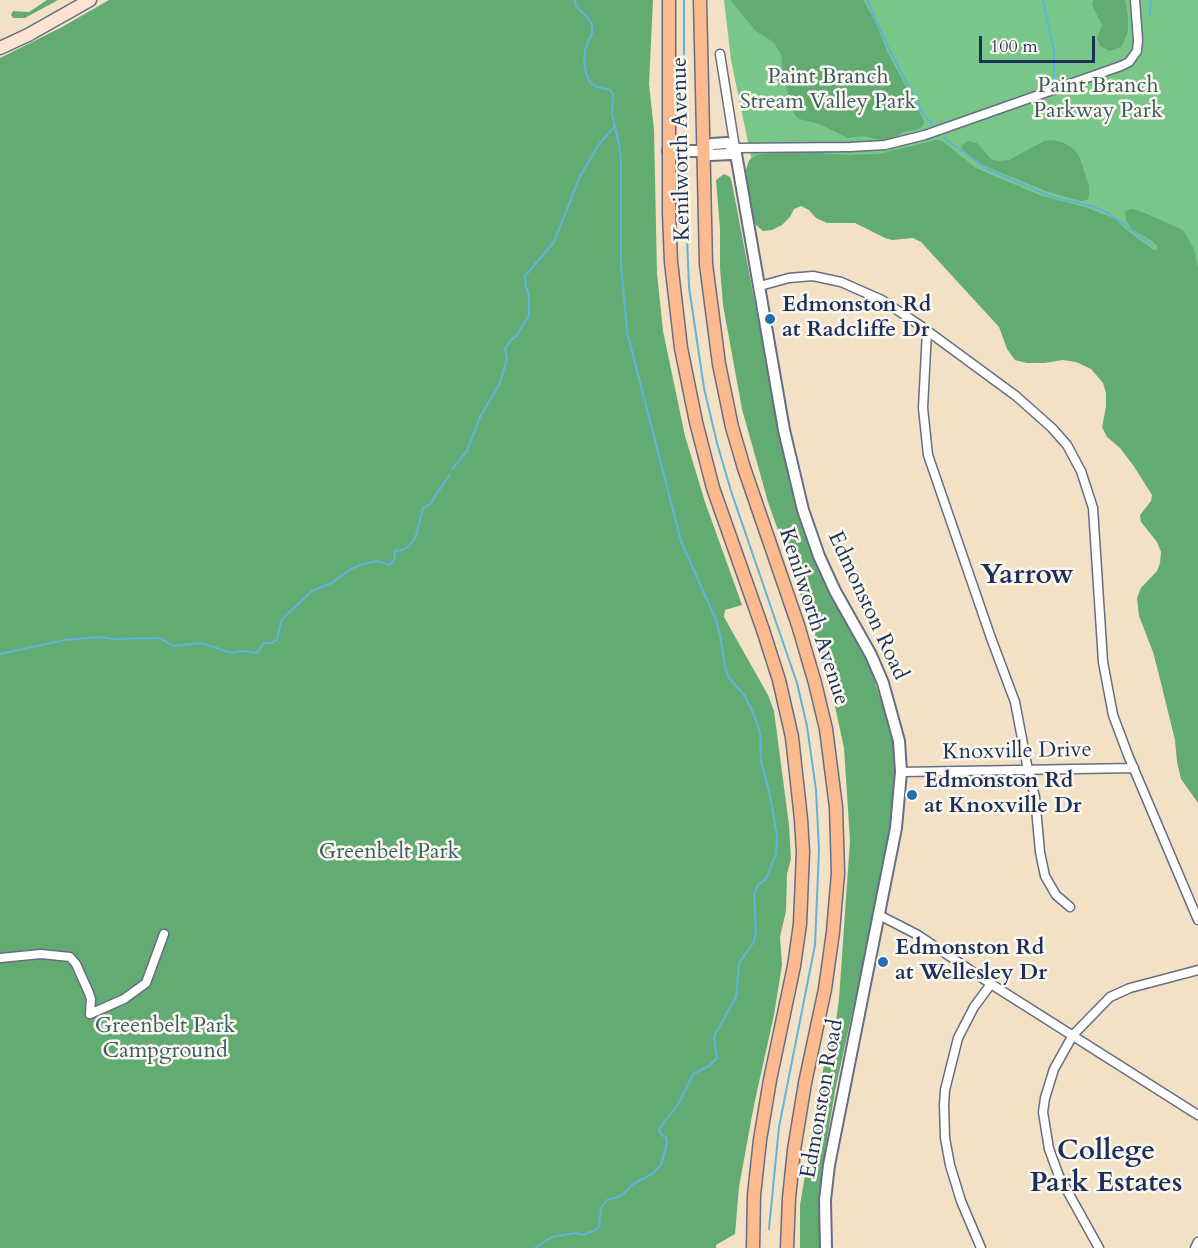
<!DOCTYPE html>
<style>
body{margin:0}
#map{position:relative;width:1198px;height:1248px;overflow:hidden;background:#f3e1c6;font-family:Cardo,serif}
canvas{display:block}
.scale{position:absolute;left:979px;top:36px;width:116px;height:27px;box-sizing:border-box;border:3px solid #1b2f5e;border-top:0;padding-left:8px;font-size:18px;line-height:21px;white-space:nowrap;color:#1b2f5e;-webkit-text-stroke:4px #fbf7ec;paint-order:stroke}
</style>
<div id="map">
<canvas width="1198" height="1248"></canvas>
<div class="scale">100 m</div>
</div>
<script>
const c = document.querySelector('canvas').getContext('2d');
c.lineJoin = 'round';
function fillPath(path, color) {
  c.fillStyle = color;
  c.fill(path, 'evenodd');
}
function poly(rows) {
  const path = new Path2D();
  for (const r of rows) {
    path.moveTo(r[0], r[1]);
    for (let i = 2; i < r.length; i += 2) path.lineTo(r[i], r[i + 1]);
  }
  return path;
}
function trace(path, color, width, dash) {
  c.strokeStyle = color;
  c.lineWidth = width;
  c.lineCap = dash ? 'butt' : 'round';
  c.setLineDash(dash || []);
  c.stroke(path);
}
function write(font, color, halo, rows, align = 'center') {
  c.font = font + ' Cardo,serif';
  c.lineWidth = 5;
  c.setLineDash([]);
  c.textBaseline = 'middle';
  c.strokeStyle = halo;
  c.fillStyle = color;
  for (const [text, x, y, turn = 0] of rows) {
    c.save();
    c.translate(x, y);
    c.rotate((+turn || 0) * Math.PI / 180);
    c.textAlign = isNaN(turn) ? turn : align;
    if (halo) c.strokeText(text, 0, 0);
    c.fillText(text, 0, 0);
    c.restore();
  }
}
fillPath(poly([
 [724,0,1198,0,1198,764,1183,490,1083,268,756,181,731,60]
]), '#78c788');
fillPath(poly([
 [47,0,58,0,25,18,13,18,11,15,13,11,29,12],
 [109,0,653,0,649,84,654,130,657,273,663,331,685,436,705,502,742,605,725,610,724,617,768,695,774,711,789,825,791,859,787,874,786,911,780,937,782,965,774,1015,754,1105,739,1187,735,1234,716,1245,716,1248,0,1248,0,58,62,27],
 [730,0,863,0,875,21,887,51,924,121,923,126,919,129,903,132,896,138,884,141,864,136,848,138,819,124,799,119,794,114,790,103,783,73,781,54,773,42,756,31],
 [1093,0,1125,0,1128,16,1128,31,1122,46,1116,49,1110,51,1100,46,1097,38,1102,25,1092,5],
 [936,140,942,141,976,168,992,175,1042,196,1085,207,1114,218,1128,231,1154,250,1157,249,1157,246,1152,241,1132,229,1126,221,1125,211,1133,209,1145,213,1183,230,1194,249,1198,267,1198,803,1181,779,1177,762,1175,740,1159,675,1153,652,1139,616,1137,598,1141,588,1157,571,1160,563,1161,552,1157,542,1141,522,1140,515,1151,501,1152,495,1133,465,1120,448,1107,437,1102,427,1106,407,1106,393,1103,383,1091,369,1076,362,1063,360,1044,363,1027,363,1015,360,1007,349,999,327,921,242,913,238,892,240,885,238,855,223,827,223,816,218,809,210,801,206,794,209,790,217,782,225,772,230,763,231,756,225,753,220,746,170,749,160,757,155,787,151,849,155,879,154],
 [1052,140,1062,142,1074,149,1080,158,1089,186,1089,196,1087,200,1081,201,1048,192,987,167,965,154,961,146,968,141,977,143,991,159,999,161,1009,160,1044,141],
 [724,174,730,177,732,183,783,451,795,502,807,541,827,588,870,667,894,741,897,766,896,788,887,854,835,1091,823,1164,819,1219,819,1248,800,1248,800,1205,823,1070,835,1028,839,999,850,841,844,748,831,688,817,641,768,502,742,409,723,305,720,268,720,229,716,180]
]), '#62ac74');
trace(poly([
 [867,0,889,49,922,112,932,125],
 [1043,0,1054,51,1054,85],
 [1150,14,1151,0],
 [684,125,684,0],
 [944,138,987,169,1052,197,1095,207,1110,214,1153,246],
 [684,164,689,287,704,388,717,443,731,491,797,683,807,726,816,790,819,850,815,945,779,1127,769,1229],
 [453,468,467,451,480,417,500,383,507,359,505,349,510,341,517,335,529,315,529,295,526,287,525,276,554,242,580,176,600,143,615,126],
 [0,654,65,640,99,637,114,639,160,638,173,646,201,643,232,653,242,651,257,653,264,643,272,643,277,639,282,619,312,591,332,583,349,570,360,565,377,561,390,565,395,559,394,551,403,550,410,545,416,536,423,508,430,504,450,474],
 [535,1248,552,1237,575,1233,583,1235,595,1230,599,1226,601,1208,607,1200,621,1196,633,1184,652,1174,661,1165,667,1143,666,1137,661,1135,659,1129,679,1103,693,1074,709,1066,717,1058,714,1036,736,997,739,963,754,942,756,931,754,894,758,885,766,879,776,854,777,836,770,795,761,761,760,732,754,715,745,696,729,678,725,667,720,635,716,620,681,541,627,332,621,264,621,161,619,144,612,114,613,94,610,90,597,87,590,82,586,73,584,62,585,50,592,33,592,25,588,18,576,6,575,0]
]), '#5fb3db', 2);
const minor = poly([
 [720,54,735,148,850,147,885,145,925,135,1121,66,1129,62,1137,51,1138,40,1135,0],
 [760,286,789,278,813,276,841,282,882,300,918,324,1016,396,1052,428,1067,445,1081,471,1093,508,1103,662,1113,715,1128,755,1198,920],
 [927,331,923,408,928,455,991,638,1015,702,1028,770,1035,797,1040,852,1045,876,1056,895,1070,907],
 [901,772,1134,768],
 [879,915,918,935,991,984,1198,1115],
 [0,958,41,954,70,957,76,964,89,993,91,999,90,1014,124,999,146,983,164,934],
 [981,1248,961,1201,950,1165,945,1138,944,1105,945,1090,958,1038,974,1007,991,984],
 [1099,1248,1059,1176,1049,1149,1043,1112,1045,1098,1054,1069,1073,1035,1110,997,1130,988,1198,970],
 [1195,1248,1198,1242]
]);
const tertiary = poly([
 [735,148,784,430,803,510,819,556,835,591,871,655,883,683,899,741,901,772,896,828,829,1165,825,1200,826,1248],
 [668,151,702,151,709,155,731,154,735,148],
 [702,151,712,144,727,143,735,148]
]);
const secondary = poly([
 [0,48,28,35,90,0]
]);
const primary = poly([
 [669,0,669,213,671,262,681,348,696,422,713,488,763,630,779,680,792,737,801,819,803,852,800,924,794,966,770,1080,760,1140,754,1195,753,1248],
 [700,0,706,264,719,364,732,427,744,468,798,625,815,683,826,729,836,807,838,873,833,932,825,989,805,1083,794,1150,789,1198,787,1248]
]);
trace(minor, '#676d82', 11);
trace(tertiary, '#676d82', 14);
trace(secondary, '#676d82', 15);
trace(primary, '#676d82', 15);
trace(minor, '#fff', 8);
trace(tertiary, '#fff', 10);
trace(secondary, '#fee3d2', 12);
trace(primary, '#fcba8e', 12);
for (const [x, y, r, color] of [
 [770,319,6,"#1f6fb2"],
 [912,795,6,"#1f6fb2"],
 [883,962,6,"#1f6fb2"]
]) {
  const dot = new Path2D();
  dot.arc(x, y, r, 0, 2 * Math.PI);
  c.fillStyle = color;
  c.fill(dot);
  trace(dot, '#fbf7ec', 2);
}
write('22px', '#375d6b', '#fbf7ec', [
 ["Paint Branch",828,78],
 ["Stream Valley Park",828,103],
 ["Paint Branch",1098,87],
 ["Parkway Park",1098,112],
 ["Greenbelt Park",389,853],
 ["Greenbelt Park",165,1027],
 ["Campground",165,1052]
]);
write('22px', '#1b2f5e', '#fbf7ec', [
 ["Kenilworth Avenue",682,149,-91],
 ["Edmonston Road",867,606,65],
 ["Kenilworth Avenue",813,617,72],
 ["Knoxville Drive",1017,752,-1],
 ["Edmonston Road",823,1099,-80]
]);
write('bold 22px', '#1b2f5e', '#fbf7ec', [
 ["Edmonston Rd",782,306],
 ["at Radcliffe Dr",782,331],
 ["Edmonston Rd",924,782],
 ["at Knoxville Dr",924,807],
 ["Edmonston Rd",895,949],
 ["at Wellesley Dr",895,974]
], 'left');
write('bold 28px', '#1b2f5e', '#fbf7ec', [
 ["Yarrow",1027,577],
 ["College",1106,1153],
 ["Park Estates",1106,1185]
]);
</script>
